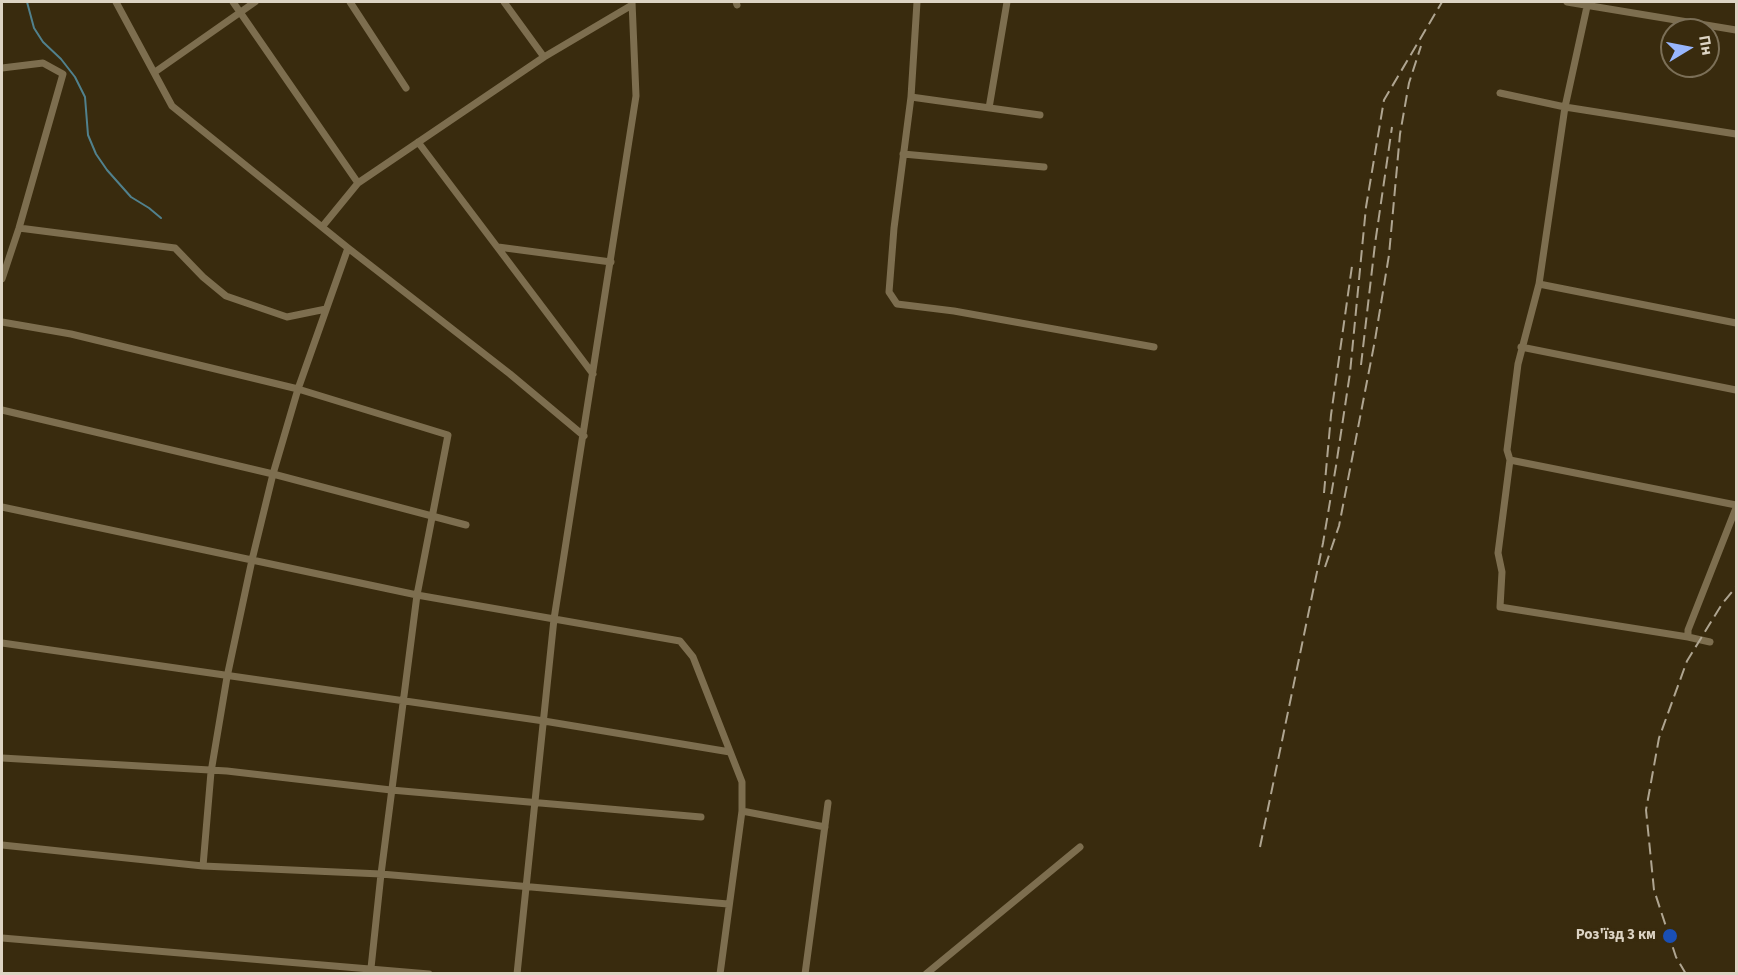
<!DOCTYPE html>
<meta charset="utf-8">
<style>
body{margin:0}
#map{position:relative;width:1738px;height:975px;overflow:hidden;background:#392b0e;font-family:"Source Sans 3",sans-serif}
canvas{display:block}
.frame{position:absolute;inset:0;border:3px solid #ddd4c4;pointer-events:none}
.north{position:absolute;left:1660px;top:18px;width:60px;height:60px;box-sizing:border-box;background:#392b0e;border:2px solid #7b6f57;border-radius:50%;rotate:80deg;font-size:16px;font-weight:700;line-height:24px;text-align:center;color:#ddd4c4}
.north::after{content:'';display:block;margin:auto;width:21px;height:27px;background:#98b6fd;clip-path:polygon(50% 0,100% 100%,50% 72%,0 100%)}
</style>
<div id="map">
<canvas width="1738" height="975"></canvas>
<div class="frame"></div>
<div class="north">Пн</div>
</div>
<script>
const c = document.querySelector('canvas').getContext('2d');
c.lineJoin = 'round';
function poly(rows) {
  const path = new Path2D();
  for (const r of rows) {
    path.moveTo(r[0], r[1]);
    for (let i = 2; i < r.length; i += 2) path.lineTo(r[i], r[i + 1]);
  }
  return path;
}
function trace(path, color, width, dash) {
  c.strokeStyle = color;
  c.lineWidth = width;
  c.lineCap = dash ? 'butt' : 'round';
  c.setLineDash(dash || []);
  c.stroke(path);
}
function write(font, color, halo, rows, align = 'center') {
  c.font = font + ' "Source Sans 3",sans-serif';
  c.lineWidth = 6;
  c.setLineDash([]);
  c.textBaseline = 'middle';
  c.strokeStyle = halo;
  c.fillStyle = color;
  for (const [text, x, y, turn = 0] of rows) {
    c.save();
    c.translate(x, y);
    c.rotate((+turn || 0) * Math.PI / 180);
    c.textAlign = isNaN(turn) ? turn : align;
    if (halo) c.strokeText(text, 0, 0);
    c.fillText(text, 0, 0);
    c.restore();
  }
}
trace(poly([
 [27,2,34,28,43,42,61,59,75,77,85,97,88,135,96,154,107,170,131,197,149,208,161,218]
]), '#51818d', 2);
trace(poly([
 [116,2,172,106,348,248,510,374,584,436],
 [233,2,358,183],
 [350,2,406,88],
 [504,2,544,57],
 [736,2,737,5],
 [917,2,911,97,894,228,889,292,897,304,954,311,1154,347],
 [1567,2,1736,30],
 [1588,2,1565,107,1539,284,1518,364,1507,450,1510,460,1498,553,1502,572,1500,607,1688,637],
 [2,68,43,63,63,74,19,228,2,279],
 [155,72,255,2],
 [1500,93,1565,107,1736,134],
 [911,97,1040,115],
 [989,108,1007,2],
 [418,142,593,374],
 [903,154,1044,167],
 [322,227,358,183,544,57,632,5],
 [19,228,175,248,203,277,226,296,287,317,326,309],
 [498,247,611,262],
 [1539,284,1736,323],
 [2,322,71,334,298,389,448,435,417,595,381,874,371,968],
 [1521,347,1736,390],
 [2,410,273,474,466,525],
 [1510,460,1736,505],
 [2,507,417,595,680,641,693,657,742,782,742,811,720,974],
 [1710,642,1688,637,1688,630,1736,508],
 [2,643,544,721,730,752],
 [2,758,227,771,391,790,701,817],
 [742,811,825,827],
 [2,845,203,866,381,874,728,904],
 [203,866,211,772,227,677,252,560,273,474,298,389,348,248],
 [2,938,429,974],
 [517,974,554,619,636,96,632,2],
 [805,974,828,803],
 [926,974,1080,847]
]), '#7d6e4f', 7);
trace(poly([
 [1361,365,1375,244,1392,127],
 [1324,493,1331,415,1352,266],
 [1325,567,1339,526,1375,340,1389,255,1400,134,1409,83,1421,46],
 [1260,847,1323,543,1336,466,1350,373,1366,207,1384,100,1442,2],
 [1686,974,1676,957,1654,890,1646,810,1659,738,1687,661,1722,604,1736,587]
]), '#afa591', 2, [12, 6]);
for (const [x, y, r, color] of [
 [1670,936,8,"#1a4fb4"]
]) {
  const dot = new Path2D();
  dot.arc(x, y, r, 0, 2 * Math.PI);
  c.fillStyle = color;
  c.fill(dot);
  trace(dot, '#392b0e', 2);
}
write('bold 15px', '#ddd4c4', '#392b0e', [
 ["Роз'їзд 3 км",1656,936]
], 'right');
</script>
